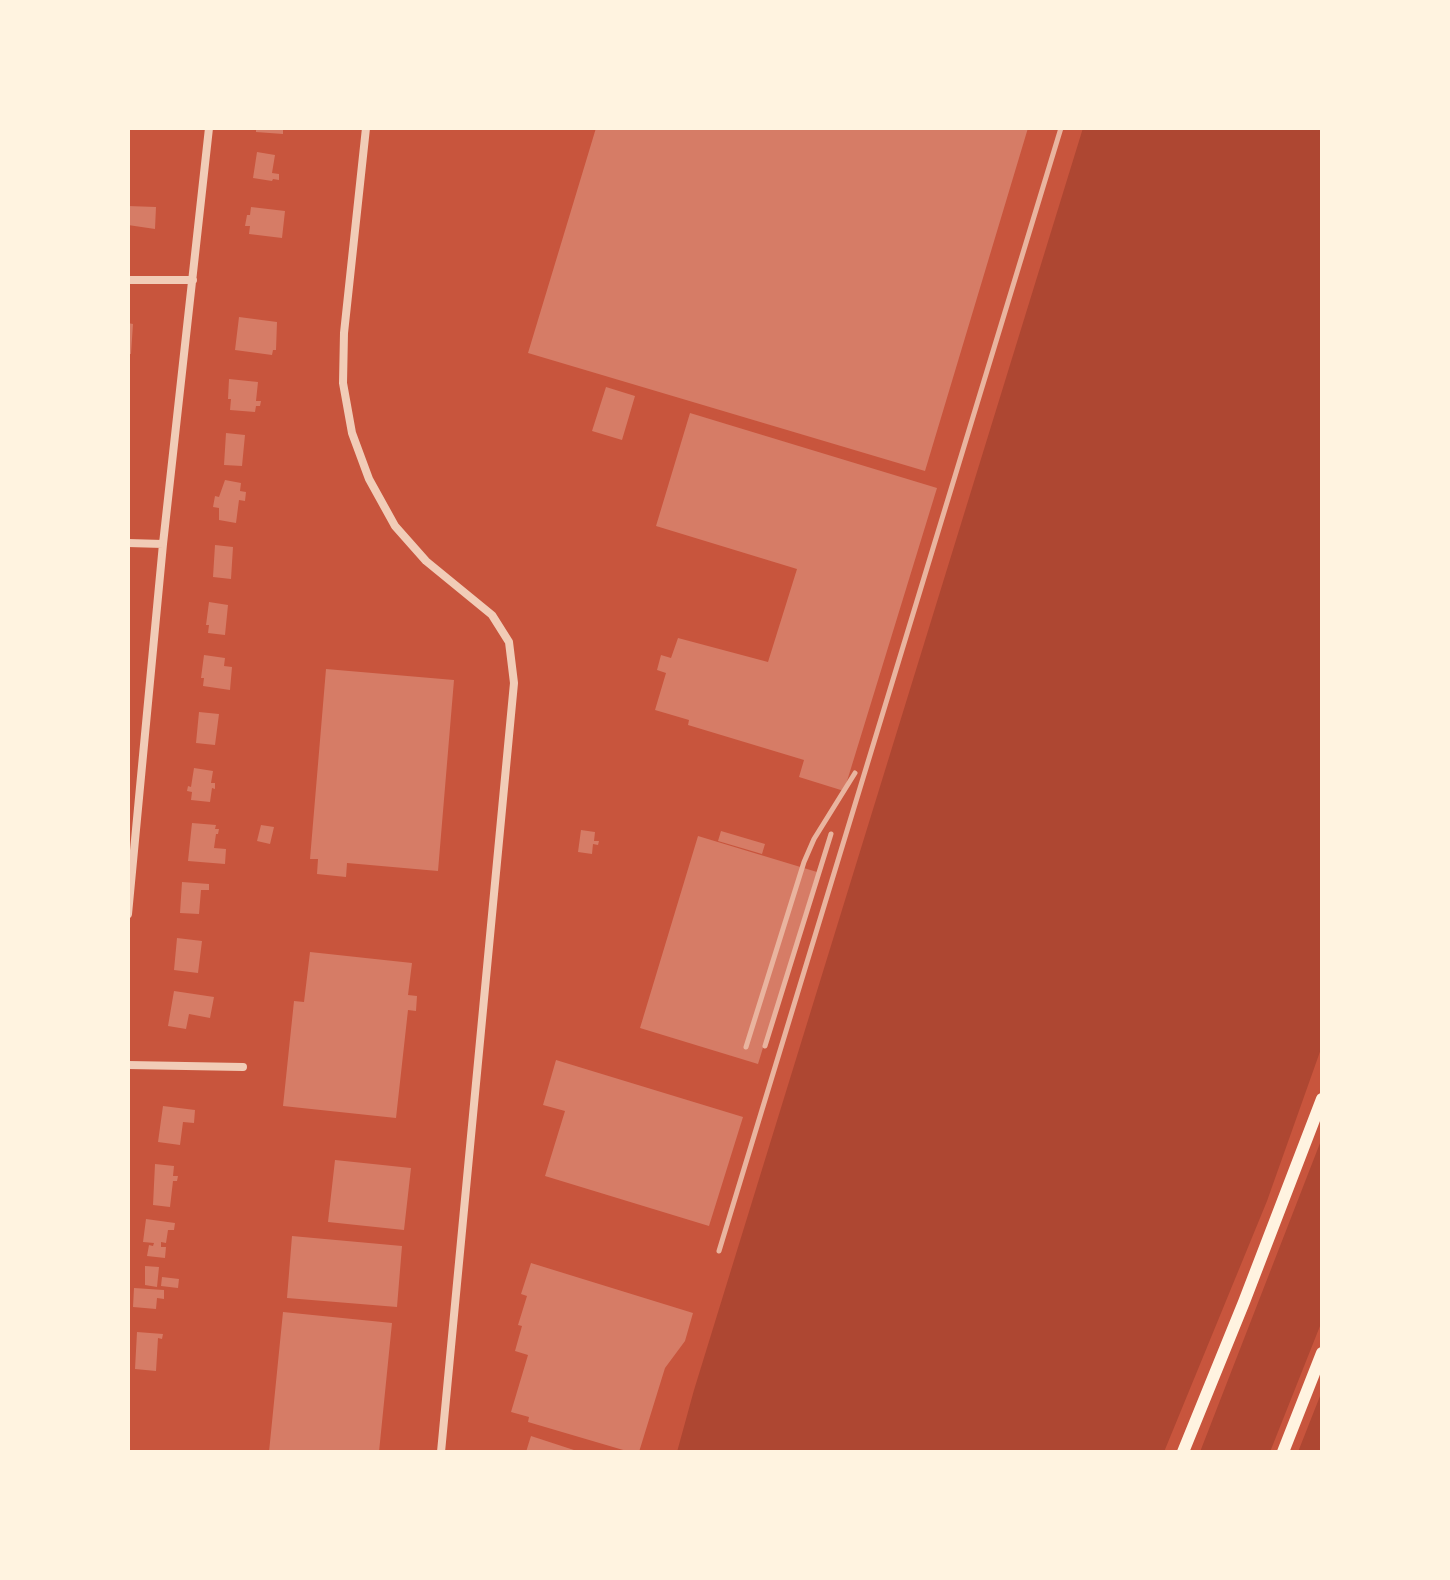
<!DOCTYPE html>
<style>
body{margin:0}
#map{position:relative;width:1450px;height:1580px;overflow:hidden;background:#c8553d;font-family:Manrope,sans-serif}
canvas{display:block}
.frame{position:absolute;inset:0;border:130px solid #fff3e0;pointer-events:none}
</style>
<div id="map">
<canvas width="1450" height="1580"></canvas>
<div class="frame"></div>
</div>
<script>
const c = document.querySelector('canvas').getContext('2d');
c.lineJoin = 'round';
function fillPath(path, color) {
  c.fillStyle = color;
  c.fill(path, 'evenodd');
}
function poly(rows) {
  const path = new Path2D();
  for (const r of rows) {
    path.moveTo(r[0], r[1]);
    for (let i = 2; i < r.length; i += 2) path.lineTo(r[i], r[i + 1]);
  }
  return path;
}
function trace(path, color, width, dash) {
  c.strokeStyle = color;
  c.lineWidth = width;
  c.lineCap = dash ? 'butt' : 'round';
  c.setLineDash(dash || []);
  c.stroke(path);
}
fillPath(poly([
 [1083,128,1322,128,1322,1046,1267,1201,1164,1452,677,1452,694,1390],
 [1322,1138,1322,1321,1270,1452,1200,1452],
 [1322,1391,1322,1452,1298,1452]
]), '#ae4732');
fillPath(poly([
 [256,128,283,128,283,134,256,132],
 [596,128,1028,128,925,471,528,353],
 [257,152,275,155,272,173,279,174,279,180,273,179,272,181,253,178],
 [128,206,156,207,155,229,128,225],
 [251,207,285,211,282,238,249,234,250,226,245,226,247,215,250,215],
 [239,317,277,322,276,350,273,350,272,355,235,350],
 [128,323,133,324,131,354,128,354],
 [229,379,258,382,256,401,261,401,260,406,256,406,255,412,230,410,231,399,228,399],
 [606,387,635,396,622,440,592,431],
 [690,413,937,488,844,791,799,777,804,760,688,725,689,720,655,710,666,673,657,670,661,655,671,658,678,638,768,662,797,569,656,526],
 [226,433,245,435,242,466,224,465],
 [225,480,241,483,240,491,246,492,245,501,239,500,236,523,219,520,219,508,213,507,215,496,219,497],
 [215,545,233,547,231,579,213,577],
 [209,602,228,605,225,635,208,633,209,625,206,625],
 [204,655,225,658,224,666,232,667,230,690,203,686,204,678,201,678],
 [326,669,454,680,438,871,347,863,346,877,317,874,318,859,310,859],
 [199,712,219,714,215,745,196,743],
 [194,768,213,771,211,783,215,783,215,789,212,788,210,802,191,800,192,792,187,791,188,786,191,787],
 [192,823,216,825,215,829,219,829,218,834,216,834,214,848,226,849,225,864,188,861],
 [261,825,274,827,270,844,257,841],
 [581,830,595,832,594,841,599,841,598,845,593,844,592,854,578,852],
 [721,831,765,844,762,854,718,841],
 [698,836,817,872,758,1064,640,1028],
 [182,882,209,884,209,890,201,890,199,914,180,913],
 [177,938,202,941,198,973,174,970],
 [310,952,412,963,408,995,417,996,416,1011,408,1010,396,1118,283,1106,294,1001,304,1002],
 [174,991,214,997,210,1018,189,1014,186,1029,168,1026],
 [556,1060,743,1117,709,1226,545,1176,565,1111,543,1105],
 [163,1106,195,1110,194,1123,183,1122,180,1145,158,1142],
 [335,1160,411,1168,404,1230,328,1222],
 [155,1164,174,1166,173,1176,178,1176,177,1181,173,1181,170,1207,153,1205],
 [146,1219,175,1223,174,1230,168,1230,166,1243,161,1242,161,1247,166,1247,165,1258,147,1256,149,1245,153,1246,154,1243,143,1242],
 [292,1236,402,1246,397,1307,287,1298],
 [531,1263,693,1313,685,1341,665,1368,639,1452,630,1452,528,1422,529,1417,511,1412,528,1355,515,1351,522,1326,518,1325,527,1296,521,1294],
 [145,1266,159,1267,157,1287,145,1285],
 [162,1277,179,1279,178,1288,161,1286],
 [134,1288,164,1290,164,1299,157,1298,156,1309,133,1307],
 [283,1312,392,1323,379,1452,269,1452],
 [137,1332,163,1334,162,1339,158,1338,156,1371,135,1369],
 [531,1436,580,1452,526,1452]
]), '#d67c66');
trace(poly([
 [366,128,344,333,343,383,352,433,369,479,395,526,426,561,492,615,509,642,514,683,441,1452],
 [128,280,193,280],
 [128,543,163,544],
 [128,914,163,544,209,128],
 [128,1065,243,1067]
]), '#f1ccb7', 8);
trace(poly([
 [1183,1452,1244,1302,1322,1099],
 [1283,1452,1322,1353]
]), '#fff3e0', 12);
trace(poly([
 [765,1046,831,834],
 [746,1047,804,862,814,839,855,773],
 [719,1251,1061,128]
]), '#e9b49f', 5);
</script>
